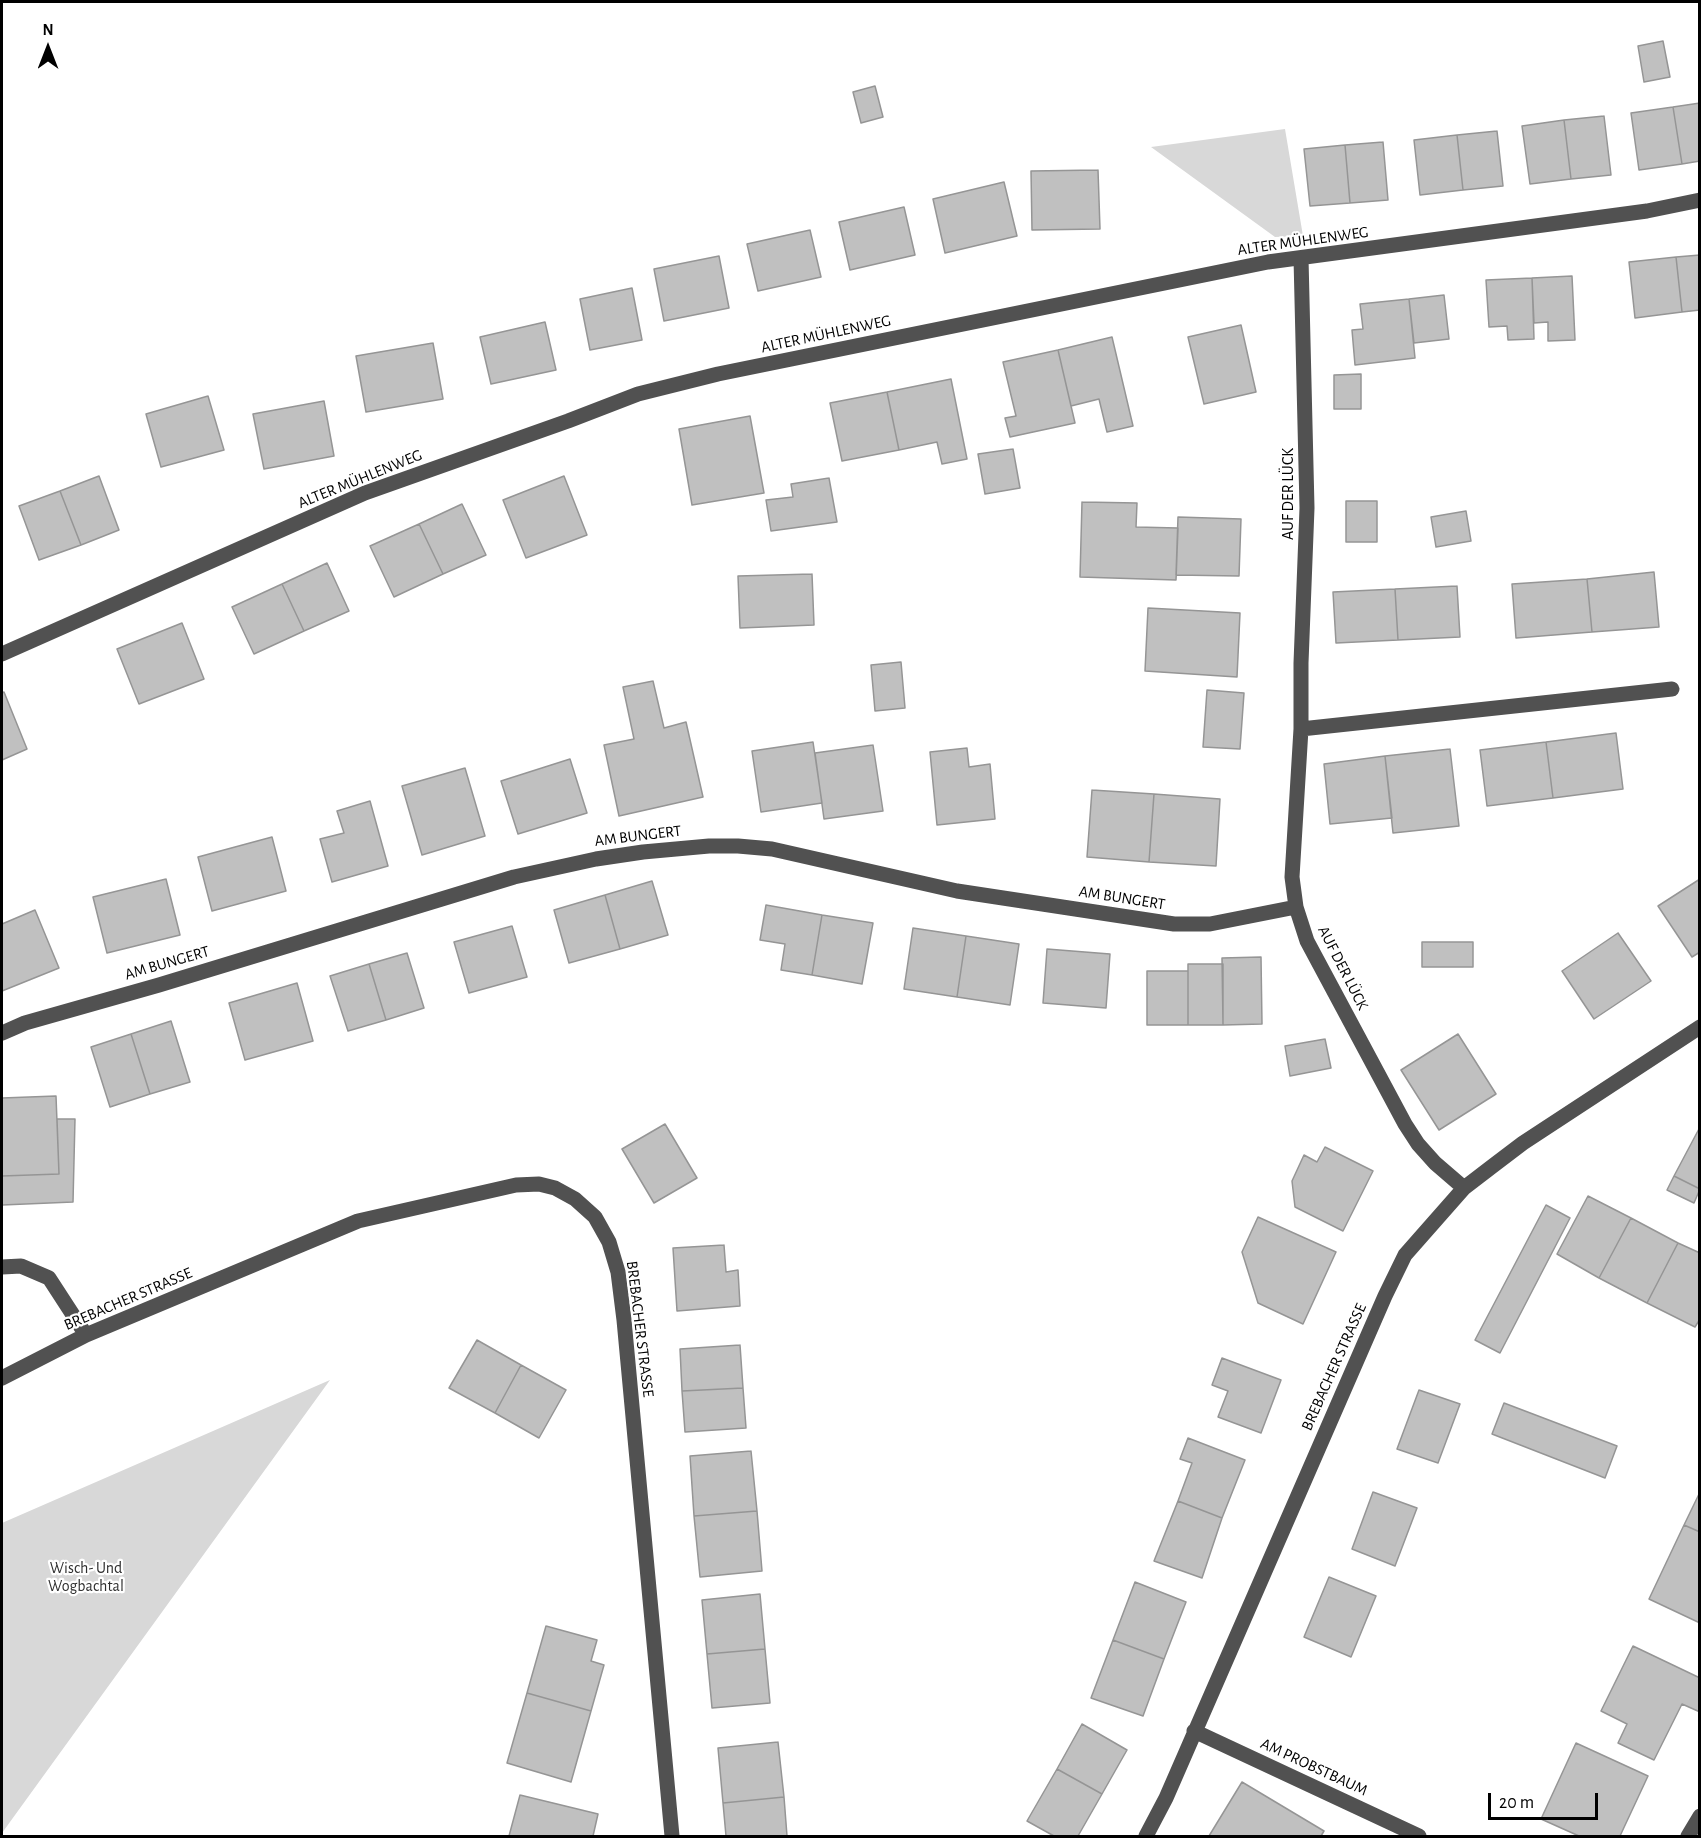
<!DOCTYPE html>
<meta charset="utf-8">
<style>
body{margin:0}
#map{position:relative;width:1701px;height:1838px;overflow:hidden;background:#fff;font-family:"Alegreya Sans",sans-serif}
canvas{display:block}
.frame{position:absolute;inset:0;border:3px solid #000;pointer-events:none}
.north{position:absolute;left:18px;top:18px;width:60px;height:60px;-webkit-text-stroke:4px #fff;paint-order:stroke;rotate:0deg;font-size:16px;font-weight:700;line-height:24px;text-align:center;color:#000}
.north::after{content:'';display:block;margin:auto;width:21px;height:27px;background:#000;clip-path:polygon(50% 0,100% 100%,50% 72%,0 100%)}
.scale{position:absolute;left:1488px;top:1793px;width:110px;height:27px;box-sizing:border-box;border:3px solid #000;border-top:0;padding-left:8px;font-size:18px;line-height:21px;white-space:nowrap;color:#000;-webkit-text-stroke:4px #fff;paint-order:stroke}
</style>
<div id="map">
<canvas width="1701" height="1838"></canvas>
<div class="frame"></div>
<div class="north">N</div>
<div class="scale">20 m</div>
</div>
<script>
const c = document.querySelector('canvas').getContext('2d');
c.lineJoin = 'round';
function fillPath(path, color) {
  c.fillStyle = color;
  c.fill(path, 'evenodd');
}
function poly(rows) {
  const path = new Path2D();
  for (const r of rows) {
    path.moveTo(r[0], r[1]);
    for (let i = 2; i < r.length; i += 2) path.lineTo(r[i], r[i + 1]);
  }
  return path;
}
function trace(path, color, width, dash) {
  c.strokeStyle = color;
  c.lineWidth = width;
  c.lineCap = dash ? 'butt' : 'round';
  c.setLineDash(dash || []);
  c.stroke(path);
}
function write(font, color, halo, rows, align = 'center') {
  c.font = font + ' "Alegreya Sans",sans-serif';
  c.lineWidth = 4.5;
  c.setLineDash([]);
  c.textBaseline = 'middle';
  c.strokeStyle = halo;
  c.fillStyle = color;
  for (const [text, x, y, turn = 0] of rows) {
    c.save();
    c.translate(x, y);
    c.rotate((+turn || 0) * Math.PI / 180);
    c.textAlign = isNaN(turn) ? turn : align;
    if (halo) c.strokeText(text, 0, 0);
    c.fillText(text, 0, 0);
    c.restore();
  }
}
fillPath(poly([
 [1285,129,1303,236,1275,237,1151,147],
 [330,1380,2,1833,2,1523]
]), '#d8d8d8');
const building = poly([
 [1663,41,1670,77,1644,82,1638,46,1663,41],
 [875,86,883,117,861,123,853,92,875,86],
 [1700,103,1700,161,1682,164,1673,107,1700,103],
 [1673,107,1682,164,1639,170,1631,113,1673,107],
 [1604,116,1611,175,1571,179,1564,120,1604,116],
 [1564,120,1571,179,1530,184,1522,126,1564,120],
 [1497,131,1503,186,1463,190,1457,135,1497,131],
 [1457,135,1463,190,1420,195,1414,140,1457,135],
 [1383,142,1388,200,1350,203,1345,145,1383,142],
 [1345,145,1350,203,1310,206,1304,149,1345,145],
 [1098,170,1100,229,1032,230,1031,171,1098,170],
 [1004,182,1017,236,945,253,933,199,1004,182],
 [904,207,915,255,850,270,839,222,904,207],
 [810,230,821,277,758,291,747,244,810,230],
 [1700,255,1700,310,1682,312,1676,257,1700,255],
 [719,256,729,308,664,321,654,269,719,256],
 [1676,257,1682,312,1635,318,1629,262,1676,257],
 [1572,276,1575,340,1548,341,1548,322,1534,323,1532,278,1572,276],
 [1532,278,1534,339,1508,340,1507,326,1489,327,1486,280,1532,278],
 [632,288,642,340,590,350,580,299,632,288],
 [1444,295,1449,339,1414,343,1409,299,1444,295],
 [1409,299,1415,358,1355,365,1352,330,1363,329,1360,304,1409,299],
 [545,322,556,370,491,384,480,337,545,322],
 [1241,325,1256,392,1204,404,1188,337,1241,325],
 [1112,337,1133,426,1107,432,1099,399,1071,406,1058,350,1112,337],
 [433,343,443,399,366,412,356,356,433,343],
 [1058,350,1075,423,1010,437,1005,418,1016,416,1003,362,1058,350],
 [1361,374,1361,409,1334,409,1334,375,1361,374],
 [951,379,967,459,942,464,937,442,899,450,887,392,951,379],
 [887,392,899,450,842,461,830,403,887,392],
 [208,396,224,450,161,467,146,414,208,396],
 [324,401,334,456,264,469,253,414,324,401],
 [750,416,764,493,692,505,679,429,750,416],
 [1013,449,1020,488,985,494,978,454,1013,449],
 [99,476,119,530,81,545,60,491,99,476],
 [564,476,587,535,526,558,503,500,564,476],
 [829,478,837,522,771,531,766,500,793,497,791,484,829,478],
 [60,491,81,545,39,560,19,506,60,491],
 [1346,501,1377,501,1377,542,1346,542,1346,501],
 [1082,502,1137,503,1136,527,1178,528,1176,580,1080,577,1082,502],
 [462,504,486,555,443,574,419,524,462,504],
 [1466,511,1471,541,1436,547,1431,517,1466,511],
 [1178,517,1241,519,1239,576,1176,575,1178,517],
 [419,524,443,574,394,597,370,546,419,524],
 [327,563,349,611,304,631,282,584,327,563],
 [1654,572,1659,627,1592,632,1587,579,1654,572],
 [812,574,814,625,740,628,738,576,812,574],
 [1587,579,1592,632,1516,638,1512,584,1587,579],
 [282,584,304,631,254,654,232,607,282,584],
 [1457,586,1460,637,1398,640,1395,589,1457,586],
 [1395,589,1398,640,1336,643,1333,592,1395,589],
 [1148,608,1240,613,1237,677,1145,671,1148,608],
 [182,623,204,679,139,704,117,649,182,623],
 [901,662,905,708,875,711,871,665,901,662],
 [653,681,664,728,686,722,703,797,619,816,604,745,634,739,623,687,653,681],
 [1207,690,1244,693,1240,749,1203,747,1207,690],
 [4,692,27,749,2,760,2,693,4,692],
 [1616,733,1623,789,1553,798,1546,742,1616,733],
 [813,742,822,803,761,812,752,751,813,742],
 [1546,742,1553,798,1487,806,1480,750,1546,742],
 [873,745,883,811,824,819,815,753,873,745],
 [967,748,969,767,990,764,995,819,937,825,930,752,967,748],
 [1450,749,1459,826,1393,833,1385,756,1450,749],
 [1385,756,1392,818,1330,824,1324,764,1385,756],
 [570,759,587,813,518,834,501,781,570,759],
 [465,768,485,836,422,855,402,786,465,768],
 [1092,790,1154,794,1149,862,1087,857,1092,790],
 [1154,794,1220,799,1216,866,1149,862,1154,794],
 [370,801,388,866,332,882,320,839,344,833,337,811,370,801],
 [272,837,286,891,212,911,198,857,272,837],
 [166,879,180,935,107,953,93,897,166,879],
 [1700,879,1700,952,1692,957,1658,906,1700,879],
 [652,881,668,935,620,949,605,895,652,881],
 [605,895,620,949,569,963,554,910,605,895],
 [766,905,822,915,812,975,781,970,785,944,760,940,766,905],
 [35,910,59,968,2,991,2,924,35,910],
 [822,915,873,923,862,984,812,975,822,915],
 [512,926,527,977,469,993,454,942,512,926],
 [913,928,966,936,957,997,904,989,913,928],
 [1618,933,1651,981,1594,1019,1562,971,1618,933],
 [966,936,1019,944,1010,1005,957,997,966,936],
 [1422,942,1473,942,1473,967,1422,967,1422,942],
 [1047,949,1110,954,1106,1008,1043,1003,1047,949],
 [407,953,424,1008,386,1020,369,964,407,953],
 [1261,957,1262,1024,1223,1025,1222,958,1261,957],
 [369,964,386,1020,348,1031,330,976,369,964],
 [1188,964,1223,964,1223,1025,1188,1025,1188,964],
 [1147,971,1188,971,1188,1025,1147,1025,1147,971],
 [297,983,313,1041,245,1060,229,1003,297,983],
 [171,1021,190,1082,150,1094,131,1034,171,1021],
 [131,1034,150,1094,110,1107,91,1047,131,1034],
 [1458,1034,1496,1094,1439,1130,1401,1070,1458,1034],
 [1325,1039,1331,1068,1290,1076,1285,1046,1325,1039],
 [56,1096,59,1174,2,1176,2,1098,56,1096],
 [57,1119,75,1119,73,1202,2,1205,2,1176,59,1174,57,1119],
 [665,1124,697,1178,654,1203,622,1149,665,1124],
 [1700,1127,1700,1189,1674,1176,1700,1127],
 [1325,1147,1373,1171,1343,1231,1295,1207,1292,1181,1304,1155,1317,1162,1325,1147],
 [1674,1176,1700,1189,1694,1203,1667,1190,1674,1176],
 [1588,1196,1631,1218,1599,1278,1557,1254,1588,1196],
 [1546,1205,1570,1218,1500,1353,1475,1340,1546,1205],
 [1258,1217,1336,1252,1303,1324,1258,1303,1242,1252,1258,1217],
 [1631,1218,1678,1243,1647,1303,1599,1278,1631,1218],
 [1678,1243,1700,1253,1700,1319,1695,1327,1647,1303,1678,1243],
 [724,1245,726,1272,738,1270,740,1306,677,1311,673,1248,724,1245],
 [477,1340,521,1365,495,1413,449,1388,477,1340],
 [740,1345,743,1388,682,1391,680,1349,740,1345],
 [1222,1358,1281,1380,1261,1433,1218,1417,1228,1391,1212,1385,1222,1358],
 [521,1365,566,1390,539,1438,495,1413,521,1365],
 [743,1388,746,1428,685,1432,682,1391,743,1388],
 [1419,1390,1460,1404,1438,1463,1397,1449,1419,1390],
 [1504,1403,1617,1446,1605,1478,1492,1434,1504,1403],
 [1188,1438,1245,1460,1222,1518,1178,1501,1192,1463,1180,1459,1188,1438],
 [751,1451,757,1511,694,1516,690,1456,751,1451],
 [1373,1492,1417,1508,1395,1566,1352,1549,1373,1492],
 [1700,1492,1700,1532,1684,1525,1700,1492],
 [1178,1501,1222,1518,1202,1578,1154,1561,1178,1501],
 [757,1511,762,1571,700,1577,694,1516,757,1511],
 [1684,1525,1700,1532,1700,1623,1649,1599,1684,1525],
 [1329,1577,1376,1596,1351,1657,1304,1637,1329,1577],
 [1135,1582,1186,1602,1164,1659,1113,1640,1135,1582],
 [760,1594,765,1649,707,1654,702,1600,760,1594],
 [546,1626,597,1640,591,1661,604,1665,591,1711,527,1693,546,1626],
 [1113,1640,1164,1659,1143,1716,1091,1698,1113,1640],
 [1633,1646,1700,1678,1700,1712,1682,1704,1654,1760,1618,1743,1627,1724,1601,1711,1633,1646],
 [765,1649,770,1703,712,1708,707,1654,765,1649],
 [527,1693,591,1711,571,1782,507,1763,527,1693],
 [1082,1724,1127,1750,1102,1794,1057,1769,1082,1724],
 [778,1742,784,1797,723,1803,718,1748,778,1742],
 [1576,1743,1648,1776,1620,1836,1579,1836,1541,1819,1576,1743],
 [1057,1769,1102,1794,1078,1836,1054,1836,1027,1821,1057,1769],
 [1242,1782,1324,1831,1321,1836,1209,1836,1242,1782],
 [520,1795,598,1814,593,1836,509,1836,520,1795],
 [784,1797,787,1836,726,1836,723,1803,784,1797]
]);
fillPath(building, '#c0c0c0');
trace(building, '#959595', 1.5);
trace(poly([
 [1301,258,1307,508,1301,663,1301,729,1292,877,1296,907,1307,941,1405,1124,1418,1144,1435,1163,1464,1188],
 [2,654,365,493,568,421,638,394,718,374,1268,262,1647,211,1700,200],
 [1301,729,1672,689],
 [2,1033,25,1023,159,985,514,877,596,859,643,852,709,846,738,846,772,849,957,891,1174,924,1210,924,1296,907],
 [2,1267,21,1266,49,1278,86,1335],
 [2,1378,86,1335,358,1221,516,1185,539,1184,555,1188,575,1199,595,1217,609,1242,618,1272,624,1320,672,1836],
 [1194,1731,1419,1836],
 [1146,1836,1166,1798,1385,1296,1405,1255,1464,1188,1494,1165,1523,1143,1700,1027],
 [1688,1836,1700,1816]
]), '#515151', 15);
write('16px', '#000', '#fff', [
 ["ALTER MÜHLENWEG",1303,241,-8],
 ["ALTER MÜHLENWEG",826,334,-12],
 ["ALTER MÜHLENWEG",360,479,-22],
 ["AUF DER LÜCK",1288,494,-90],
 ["AM BUNGERT",638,836,-7],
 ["AM BUNGERT",1122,898,9],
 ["AM BUNGERT",167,963,-16],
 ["AUF DER LÜCK",1343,968,63],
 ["BREBACHER STRASSE",128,1299,-23],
 ["BREBACHER STRASSE",640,1329,83],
 ["BREBACHER STRASSE",1334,1367,-66],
 ["AM PROBSTBAUM",1314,1767,25]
]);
write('16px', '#2f2f2f', '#fff', [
 ["Wisch- Und",86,1568],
 ["Wogbachtal",86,1586]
]);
</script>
